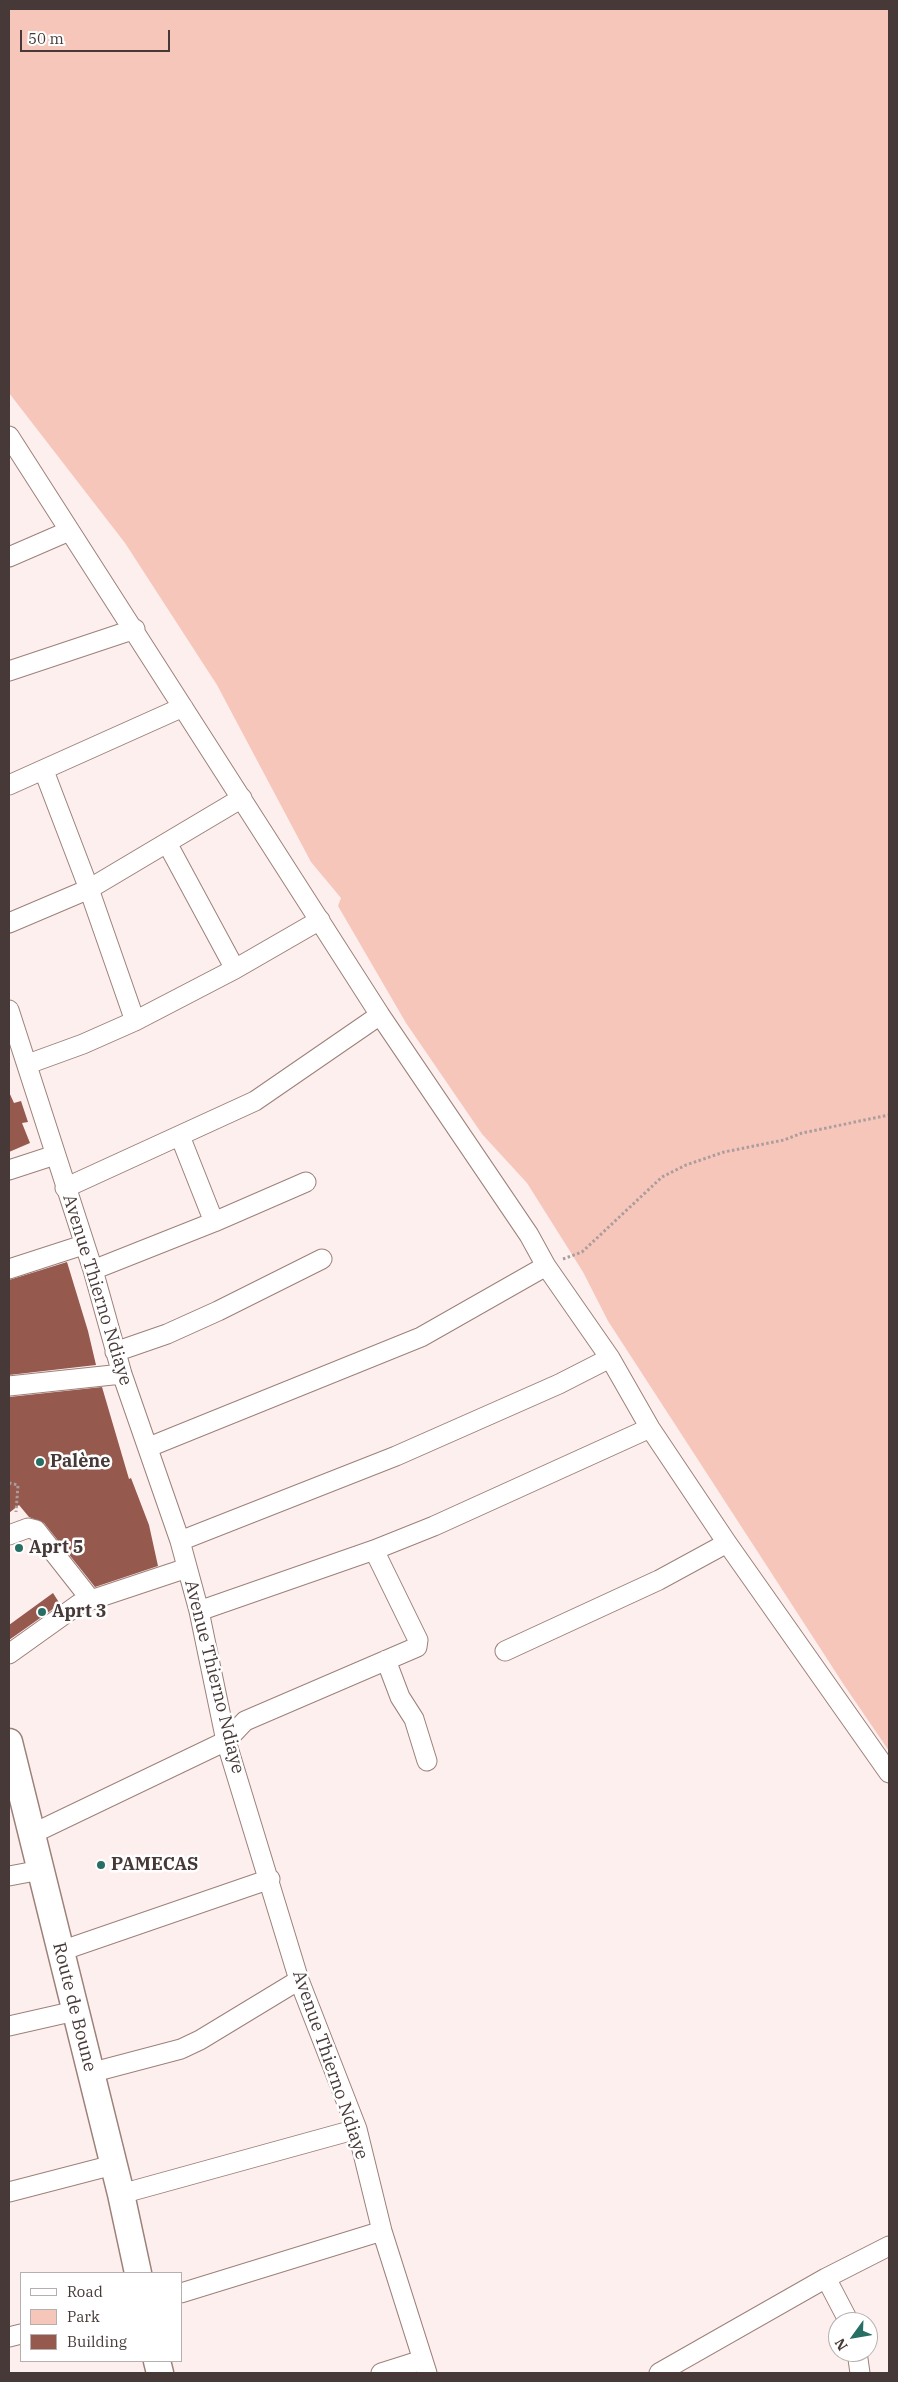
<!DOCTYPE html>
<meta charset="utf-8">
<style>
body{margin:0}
#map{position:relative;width:898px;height:2382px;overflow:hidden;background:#fdefed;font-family:"IBM Plex Serif",serif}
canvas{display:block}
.frame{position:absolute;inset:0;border:10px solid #463937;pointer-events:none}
.legend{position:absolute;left:20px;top:2272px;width:162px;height:90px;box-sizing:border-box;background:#fff;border:1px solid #b5b0af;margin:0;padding:6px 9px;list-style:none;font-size:15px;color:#463937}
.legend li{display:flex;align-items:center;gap:10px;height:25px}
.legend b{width:25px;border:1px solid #b5b0af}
.north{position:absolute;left:828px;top:2312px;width:50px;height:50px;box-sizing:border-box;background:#fff;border:1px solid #b5b0af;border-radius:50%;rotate:238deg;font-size:14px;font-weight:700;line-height:20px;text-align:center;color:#463937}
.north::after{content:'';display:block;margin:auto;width:18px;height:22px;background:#276e64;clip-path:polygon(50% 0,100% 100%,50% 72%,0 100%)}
.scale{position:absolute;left:20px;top:30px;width:150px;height:22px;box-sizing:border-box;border:2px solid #463937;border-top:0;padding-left:6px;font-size:15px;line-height:18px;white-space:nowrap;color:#463937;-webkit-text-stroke:4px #fff;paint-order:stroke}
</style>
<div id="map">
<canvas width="898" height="2382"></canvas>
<div class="frame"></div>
<ul class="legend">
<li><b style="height:6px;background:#fff"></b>Road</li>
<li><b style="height:14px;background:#f7c6bb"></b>Park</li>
<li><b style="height:14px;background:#95594e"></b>Building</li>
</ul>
<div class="north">N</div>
<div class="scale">50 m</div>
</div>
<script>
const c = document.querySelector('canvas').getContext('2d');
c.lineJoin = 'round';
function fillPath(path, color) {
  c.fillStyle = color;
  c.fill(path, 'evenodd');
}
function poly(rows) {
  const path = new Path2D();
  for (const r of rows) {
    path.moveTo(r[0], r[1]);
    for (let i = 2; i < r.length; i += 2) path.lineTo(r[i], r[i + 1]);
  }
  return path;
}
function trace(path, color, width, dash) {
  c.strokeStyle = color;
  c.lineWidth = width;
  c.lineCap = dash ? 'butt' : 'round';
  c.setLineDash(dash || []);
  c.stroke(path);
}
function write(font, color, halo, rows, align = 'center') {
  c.font = font + ' "IBM Plex Serif",serif';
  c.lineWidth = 5;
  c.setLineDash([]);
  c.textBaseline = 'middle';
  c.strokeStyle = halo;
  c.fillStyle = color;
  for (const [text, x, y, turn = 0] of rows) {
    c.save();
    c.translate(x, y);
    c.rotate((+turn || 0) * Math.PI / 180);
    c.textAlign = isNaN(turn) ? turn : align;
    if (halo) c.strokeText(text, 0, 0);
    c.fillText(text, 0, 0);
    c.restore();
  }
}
fillPath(poly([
 [9,9,889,9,889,1751,844,1685,608,1321,583,1272,527,1183,482,1134,406,1023,338,906,341,898,311,862,217,685,125,543,9,393]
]), '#f7c6bb');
fillPath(poly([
 [9,1092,14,1103,21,1101,28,1122,22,1123,30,1143,9,1152],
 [67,1262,88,1331,96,1365,9,1375,9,1280],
 [102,1387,129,1479,131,1478,149,1525,158,1566,95,1587,44,1523,29,1517,19,1505,9,1513,9,1397],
 [53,1593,60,1604,9,1640,9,1625]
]), '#95594e');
const street = poly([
 [9,436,380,1015,529,1235,546,1266,610,1358,650,1428,727,1543,889,1773],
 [9,557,69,531],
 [9,671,135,629],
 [44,771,89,889,135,1021],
 [9,785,183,707],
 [167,843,235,969],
 [9,923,89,889,242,798],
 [9,1010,93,1270,122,1374,180,1541,199,1611,226,1741,299,1980,357,2129,382,2231,427,2373],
 [28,1064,83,1044,135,1021,235,969,320,920],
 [180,1136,214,1222],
 [9,1170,55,1155],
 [65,1188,255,1101,380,1015],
 [9,1269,83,1245],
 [93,1270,214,1222,306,1182],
 [115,1352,167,1334,218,1311,322,1259],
 [9,1386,122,1374],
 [149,1447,421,1337,546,1266],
 [9,1535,28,1528,36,1530,91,1600],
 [180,1541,396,1456,559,1384,610,1358],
 [199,1611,374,1550,434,1526,650,1428],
 [505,1651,659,1580,727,1543],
 [9,1654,79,1604,187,1568],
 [386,1660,400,1697,414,1719,427,1761],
 [32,1834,226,1741,245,1721,417,1647,418,1640,374,1550],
 [9,1876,41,1870],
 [61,1951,270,1879],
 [9,2026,75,2011],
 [90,2073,181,2049,200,2040,299,1980],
 [9,2192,113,2165],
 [121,2194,357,2129],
 [826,2278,849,2322],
 [181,2293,382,2231],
 [9,2337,21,2334],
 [857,2352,860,2373],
 [381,2373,422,2360],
 [659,2373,826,2278,889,2246]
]);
const secondary = poly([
 [9,1742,121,2194,138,2273],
 [157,2361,160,2373]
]);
trace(street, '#9d807a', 21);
trace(secondary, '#9d807a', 29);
trace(poly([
 [563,1259,582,1252,662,1177,686,1165,724,1152,784,1140,802,1133,889,1115],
 [9,1483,18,1485,16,1512]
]), '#ab9d9b', 3, [2.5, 2.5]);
trace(street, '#fff', 19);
trace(secondary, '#fff', 26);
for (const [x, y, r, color] of [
 [40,1462,5,"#276e64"],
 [19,1548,5,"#276e64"],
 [42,1612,5,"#276e64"],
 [101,1865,5,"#276e64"]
]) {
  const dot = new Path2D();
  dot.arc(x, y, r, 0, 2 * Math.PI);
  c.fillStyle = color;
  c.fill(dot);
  trace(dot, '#fff', 2);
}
write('18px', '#463937', '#fff', [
 ["Avenue Thierno Ndiaye",97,1290,73],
 ["Avenue Thierno Ndiaye",214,1677,76],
 ["Route de Boune",74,2007,76],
 ["Avenue Thierno Ndiaye",330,2065,71]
]);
write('bold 18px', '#463937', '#fff', [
 ["Palène",50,1462],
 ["Aprt 5",29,1548],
 ["Aprt 3",52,1612],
 ["PAMECAS",111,1865]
], 'left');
</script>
